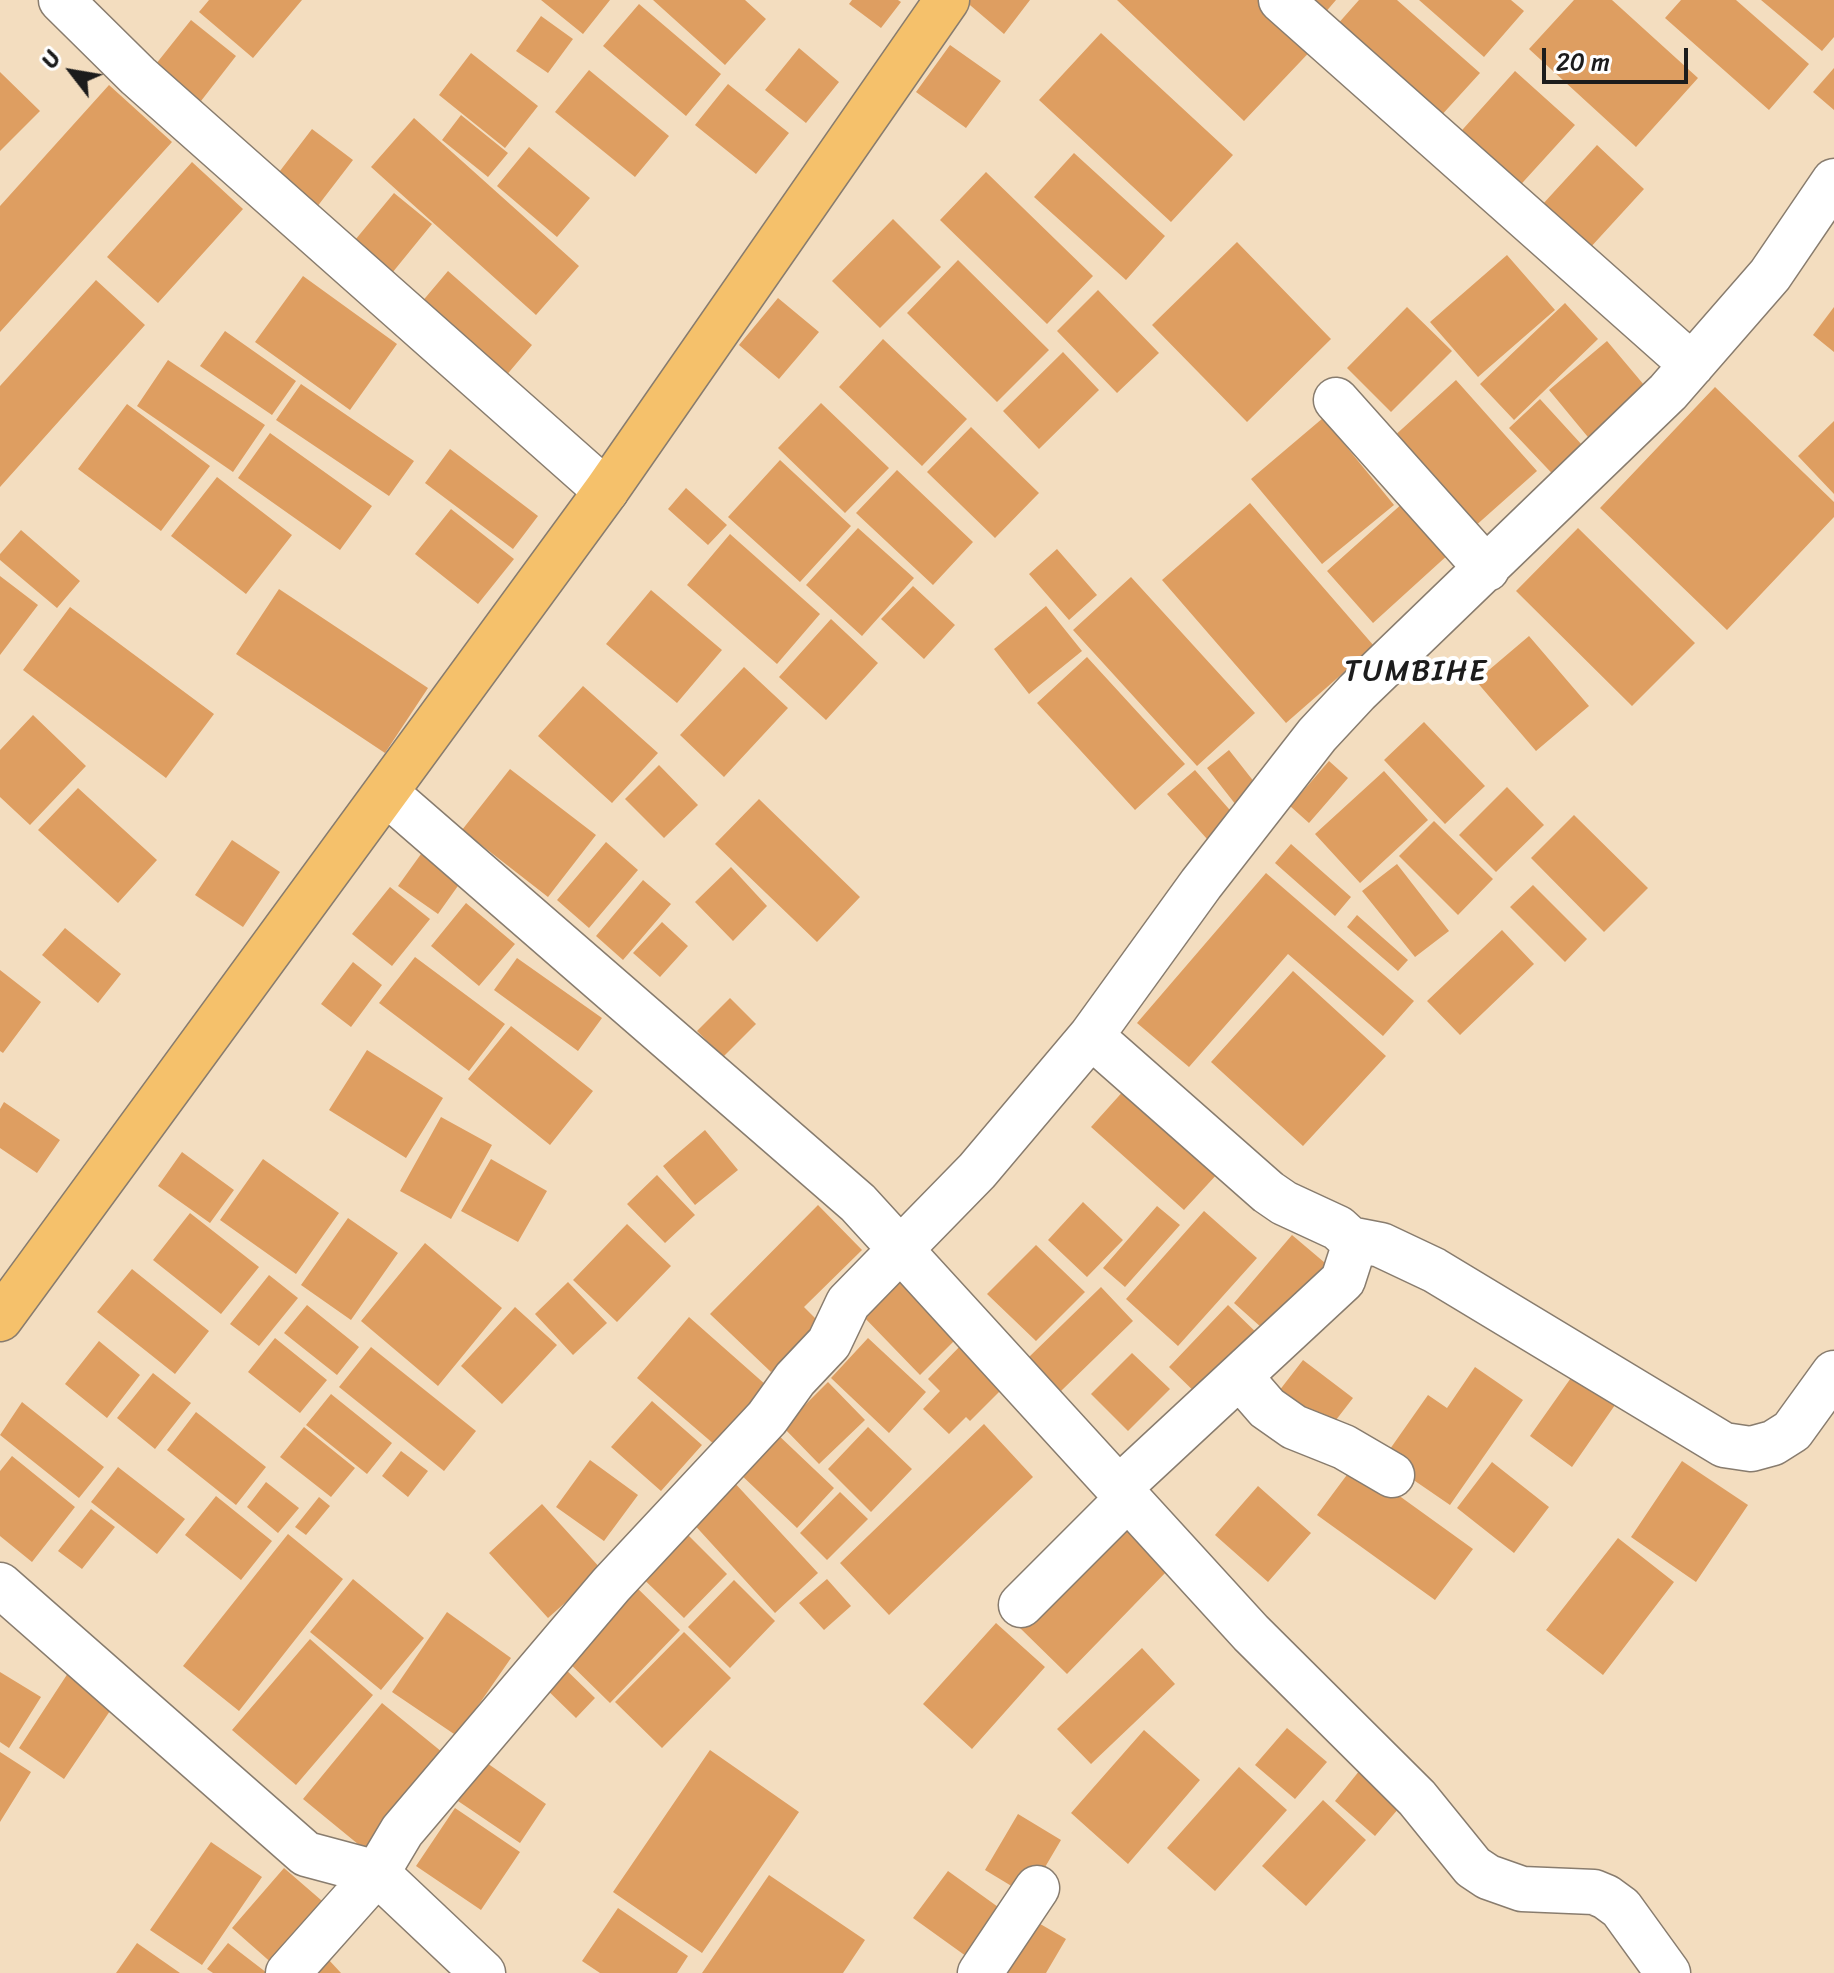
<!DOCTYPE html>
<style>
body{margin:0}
#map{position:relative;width:1834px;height:1973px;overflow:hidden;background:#f3ddbf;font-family:Sriracha,sans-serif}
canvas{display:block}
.north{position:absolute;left:32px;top:32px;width:80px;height:80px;-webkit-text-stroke:6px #fff;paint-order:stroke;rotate:301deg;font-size:22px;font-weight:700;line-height:32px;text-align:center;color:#1c1c1c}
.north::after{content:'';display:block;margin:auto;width:28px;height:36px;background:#1c1c1c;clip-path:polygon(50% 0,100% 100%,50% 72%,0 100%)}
.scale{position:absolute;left:1542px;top:48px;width:146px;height:36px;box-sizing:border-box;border:4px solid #1c1c1c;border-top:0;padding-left:10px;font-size:24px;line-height:28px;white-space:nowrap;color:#1c1c1c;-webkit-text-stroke:6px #fff;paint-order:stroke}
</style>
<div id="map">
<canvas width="1834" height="1973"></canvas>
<div class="north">U</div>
<div class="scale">20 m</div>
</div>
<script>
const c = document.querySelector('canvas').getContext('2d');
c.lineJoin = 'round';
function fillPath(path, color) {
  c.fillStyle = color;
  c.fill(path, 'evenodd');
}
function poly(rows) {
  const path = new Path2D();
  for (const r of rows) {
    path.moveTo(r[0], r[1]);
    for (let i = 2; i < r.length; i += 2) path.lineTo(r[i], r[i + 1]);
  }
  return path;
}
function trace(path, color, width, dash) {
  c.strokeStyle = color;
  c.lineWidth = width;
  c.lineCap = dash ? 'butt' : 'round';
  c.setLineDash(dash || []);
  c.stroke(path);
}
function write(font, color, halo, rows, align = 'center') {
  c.font = font + ' Sriracha,sans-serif';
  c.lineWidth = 8;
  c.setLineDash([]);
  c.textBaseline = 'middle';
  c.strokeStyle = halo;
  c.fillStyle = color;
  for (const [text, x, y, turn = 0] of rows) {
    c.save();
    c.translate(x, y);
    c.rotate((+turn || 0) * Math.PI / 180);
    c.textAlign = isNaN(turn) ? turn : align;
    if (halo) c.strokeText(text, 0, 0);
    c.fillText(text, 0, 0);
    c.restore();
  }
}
fillPath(poly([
 [209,0,302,0,253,58,199,12],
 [541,0,610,0,583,34],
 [653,0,745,0,766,19,725,65],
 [852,0,898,0,901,2,881,28,849,4],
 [964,0,1030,0,1004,34],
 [1117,0,1275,0,1319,42,1244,121],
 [1308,0,1336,0,1324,14],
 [1359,0,1397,0,1480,73,1439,118,1336,26],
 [1419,0,1511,0,1524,11,1484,57],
 [1574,0,1612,0,1698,78,1636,147,1529,49],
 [1681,0,1736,0,1809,64,1769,110,1665,18],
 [1761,0,1834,0,1834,37,1822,51],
 [639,4,721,74,686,116,603,46],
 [541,16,573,39,548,73,516,51],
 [191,20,236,56,194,110,148,74],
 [1101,33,1233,155,1171,222,1039,100],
 [950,45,1001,81,966,128,916,92],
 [799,48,839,82,806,123,765,90],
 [471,53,538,106,505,148,439,95],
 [1834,68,1834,110,1813,92],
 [589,70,669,136,635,177,555,112],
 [1515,71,1575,125,1514,192,1455,138],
 [0,72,40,111,0,151],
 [728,84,789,133,756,174,695,125],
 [109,85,172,142,0,332,0,206],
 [461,115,508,153,488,177,442,140],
 [414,118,579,266,536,315,371,167],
 [312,129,353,160,310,216,270,184],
 [1597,145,1644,189,1589,249,1542,205],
 [529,147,590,198,557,237,497,186],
 [1074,153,1165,236,1126,280,1034,197],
 [192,162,243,209,158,303,107,257],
 [986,172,1093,276,1047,324,940,220],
 [394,193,432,224,379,289,341,257],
 [893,219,941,267,880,328,832,281],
 [1237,242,1331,339,1247,422,1152,325],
 [1507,255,1555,310,1478,377,1430,322],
 [958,260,1049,350,997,402,907,313],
 [448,271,532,345,499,384,415,310],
 [303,276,397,344,350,410,255,342],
 [96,280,145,325,0,487,0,386],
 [1098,290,1159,353,1117,393,1057,331],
 [778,298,819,332,779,379,739,345],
 [1565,303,1598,339,1514,420,1480,384],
 [1407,307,1452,351,1391,412,1347,368],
 [1834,307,1834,352,1813,335],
 [225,331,296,381,272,415,200,366],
 [883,339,967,419,922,466,839,387],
 [1607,341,1655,398,1597,448,1549,390],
 [1063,352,1099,390,1039,449,1003,411],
 [168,360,265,425,233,472,137,406],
 [1456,380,1537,471,1473,528,1392,438],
 [301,384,414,461,389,496,276,420],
 [1715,387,1834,502,1834,517,1727,630,1600,508],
 [1540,399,1593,457,1563,485,1509,428],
 [821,403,889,468,845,513,778,448],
 [127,404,210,466,161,531,78,469],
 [1323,418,1394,505,1322,564,1251,479],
 [1834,421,1834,494,1798,456],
 [971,427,1039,493,995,538,927,472],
 [270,433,372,506,340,550,238,478],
 [450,449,538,516,513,549,425,483],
 [780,460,851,526,800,582,728,517],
 [897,470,973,542,933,585,856,513],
 [217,477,292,535,246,594,171,536],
 [686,488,727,525,708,545,668,509],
 [1404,502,1450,553,1373,623,1327,571],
 [1250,503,1374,646,1286,723,1162,580],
 [451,509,514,559,478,604,415,554],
 [858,528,914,578,862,636,806,585],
 [1578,528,1695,643,1632,706,1516,591],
 [21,530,80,581,57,608,0,560,0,554],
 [730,534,820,614,777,664,687,585],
 [1057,549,1097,595,1069,620,1029,574],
 [0,576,38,605,0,655],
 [1131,577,1255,713,1197,766,1073,630],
 [913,586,955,625,924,659,881,619],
 [279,589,428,688,385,753,236,654],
 [651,590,722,650,677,703,606,644],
 [1046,606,1082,651,1029,694,994,649],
 [70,607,214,714,166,778,23,670],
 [831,619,878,663,826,720,779,677],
 [1529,636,1589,706,1536,751,1476,681],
 [1087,657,1185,764,1135,810,1037,703],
 [744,667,788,708,724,777,680,735],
 [583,686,658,753,612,803,538,736],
 [33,715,86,766,30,825,0,797,0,750],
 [1424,722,1485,786,1445,824,1384,760],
 [1229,750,1266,797,1243,814,1207,768],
 [1329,761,1348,778,1309,823,1290,806],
 [659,765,698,805,664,838,625,799],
 [510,769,596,835,548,897,462,830],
 [1195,770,1242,824,1215,848,1167,794],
 [1384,771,1428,820,1360,883,1315,834],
 [1507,787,1544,825,1496,872,1459,835],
 [78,788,157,860,118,903,38,830],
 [759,799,860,897,817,942,715,844],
 [1574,815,1648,888,1604,932,1531,858],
 [1434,821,1493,879,1458,915,1399,856],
 [232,840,280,872,243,927,195,895],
 [606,842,638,870,589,928,557,900],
 [1291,844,1351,897,1335,916,1275,863],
 [421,854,460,883,438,914,398,886],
 [1397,864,1449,931,1415,957,1362,891],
 [731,867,767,906,733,941,695,902],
 [1266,873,1414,1001,1383,1036,1288,954,1189,1067,1137,1023],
 [643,880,671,904,623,960,596,936],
 [1533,885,1587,939,1565,962,1510,907],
 [390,887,430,919,392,966,352,934],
 [466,903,515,944,479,986,431,946],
 [1357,915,1408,960,1398,971,1347,927],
 [662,922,688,946,660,977,633,953],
 [65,928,121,974,98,1003,42,955],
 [1502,930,1534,964,1460,1035,1427,1001],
 [415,957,505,1024,469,1071,379,1003],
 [517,958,602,1018,578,1051,494,990],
 [353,962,382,985,351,1027,321,1004],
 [0,970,41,1002,3,1053,0,1051],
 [1293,971,1386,1056,1303,1146,1211,1062],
 [730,998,756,1024,723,1057,697,1031],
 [511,1026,593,1091,550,1145,468,1079],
 [367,1050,443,1098,406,1158,329,1110],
 [1126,1088,1219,1172,1184,1210,1091,1127],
 [4,1102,60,1140,37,1173,0,1148,0,1109],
 [441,1117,492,1145,451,1219,400,1191],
 [705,1130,738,1170,695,1205,663,1166],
 [182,1152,234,1190,210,1223,158,1186],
 [263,1159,339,1213,296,1274,220,1220],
 [491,1159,547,1191,518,1242,461,1211],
 [657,1175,695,1215,665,1243,627,1204],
 [1083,1202,1123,1240,1087,1277,1048,1240],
 [818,1205,862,1250,804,1307,819,1322,771,1372,710,1314],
 [1157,1206,1180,1225,1125,1287,1103,1268],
 [1204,1211,1257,1258,1178,1346,1126,1299],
 [190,1213,259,1267,221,1314,153,1260],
 [348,1218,398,1253,351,1320,301,1285],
 [627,1224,671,1266,617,1322,573,1280],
 [1292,1235,1331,1268,1271,1336,1234,1303],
 [425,1243,502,1308,438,1386,361,1321],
 [1036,1245,1085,1292,1036,1341,987,1294],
 [132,1269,209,1331,175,1374,97,1312],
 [269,1275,298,1298,259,1346,230,1324],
 [897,1275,958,1337,920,1375,860,1313],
 [568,1282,607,1323,573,1355,535,1314],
 [1101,1287,1133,1321,1061,1391,1029,1357],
 [307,1305,359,1347,337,1375,284,1333],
 [1228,1305,1263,1339,1204,1401,1169,1367],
 [515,1307,557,1345,502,1404,461,1366],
 [689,1317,766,1385,715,1445,637,1378],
 [275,1338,327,1380,300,1413,248,1372],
 [868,1338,926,1392,889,1433,831,1378],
 [966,1340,1010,1381,970,1421,966,1417,949,1434,923,1409,940,1391,928,1379],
 [99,1341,140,1375,107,1418,65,1384],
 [371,1347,476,1431,444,1471,339,1387],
 [1132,1353,1170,1389,1128,1431,1091,1394],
 [1303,1360,1353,1398,1329,1429,1279,1391],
 [1475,1367,1523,1400,1450,1505,1383,1459,1428,1395,1447,1408],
 [153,1373,191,1403,155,1449,117,1418],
 [1573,1375,1615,1405,1572,1467,1530,1436],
 [828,1382,865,1420,819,1464,783,1427],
 [331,1394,392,1443,367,1474,306,1425],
 [652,1401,702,1445,661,1491,611,1447],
 [22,1402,104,1467,79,1498,0,1435],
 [196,1412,266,1467,236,1505,167,1450],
 [984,1424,1033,1477,889,1615,840,1563],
 [304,1427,355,1468,331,1497,280,1457],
 [868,1427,912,1469,871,1512,828,1469],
 [775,1432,834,1488,797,1528,737,1471],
 [401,1451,428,1471,408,1497,382,1476],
 [12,1456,75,1507,32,1562,0,1536,0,1471],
 [590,1460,638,1495,604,1541,556,1507],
 [1682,1461,1748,1505,1696,1582,1631,1537],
 [1492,1462,1549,1507,1514,1553,1457,1508],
 [1355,1464,1473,1549,1435,1600,1317,1515],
 [118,1467,185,1519,157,1554,91,1502],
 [732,1480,818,1573,775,1613,690,1520],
 [266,1482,299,1508,278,1533,247,1507],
 [1258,1486,1311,1533,1268,1582,1215,1535],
 [840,1492,868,1519,827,1560,800,1533],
 [216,1496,272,1541,241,1580,185,1535],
 [319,1497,330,1506,306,1535,295,1527],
 [542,1504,602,1570,548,1618,489,1553],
 [91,1509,115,1527,82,1569,58,1551],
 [675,1522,727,1574,684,1618,631,1567],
 [1121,1525,1167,1571,1067,1674,1020,1628],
 [288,1534,343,1579,239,1711,183,1666],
 [1618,1538,1674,1582,1603,1675,1546,1630],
 [353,1579,424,1638,381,1690,310,1632],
 [827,1579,851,1606,824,1630,799,1603],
 [734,1580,775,1621,730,1668,688,1627],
 [630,1581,680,1630,610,1703,559,1653],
 [447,1612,511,1658,457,1736,392,1692],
 [996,1623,1045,1667,972,1749,923,1704],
 [684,1632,731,1678,662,1748,615,1702],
 [310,1639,373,1695,296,1785,232,1730],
 [1142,1648,1175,1684,1091,1764,1057,1729],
 [557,1661,595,1698,576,1718,538,1681],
 [70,1670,116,1702,64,1779,19,1748],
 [0,1672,41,1697,9,1748,0,1742],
 [382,1703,442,1752,364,1849,303,1799],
 [1287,1728,1327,1762,1295,1799,1255,1765],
 [1144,1730,1200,1780,1128,1864,1071,1813],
 [710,1750,799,1812,702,1953,613,1892],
 [0,1752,31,1772,0,1822],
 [484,1761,546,1804,520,1843,458,1801],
 [1364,1765,1405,1801,1375,1836,1335,1801],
 [1239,1767,1287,1810,1215,1891,1167,1848],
 [1323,1800,1366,1840,1306,1906,1262,1866],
 [455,1808,520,1852,481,1910,416,1866],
 [1018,1814,1061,1840,1028,1896,985,1870],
 [211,1842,262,1877,202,1965,150,1930],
 [284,1868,336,1913,283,1973,232,1928],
 [948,1871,1012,1917,977,1964,913,1918],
 [769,1875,865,1940,843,1973,702,1973],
 [618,1908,688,1956,677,1973,600,1973,582,1961],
 [1030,1918,1066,1939,1046,1973,997,1973],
 [137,1943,180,1973,116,1973],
 [228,1943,267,1973,213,1973,207,1969],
 [328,1959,341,1973,314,1973]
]), '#de9e61');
const minor = poly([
 [61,0,138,76,606,491],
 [1281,0,1692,365],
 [1336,400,1487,569],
 [386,793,858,1203,1251,1633,1417,1798,1473,1867,1488,1877,1522,1889,1594,1892,1606,1897,1621,1908,1668,1973],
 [1091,1036,1268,1192,1284,1203,1338,1228,1350,1239,1353,1249,1343,1280,1119,1488],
 [1350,1239,1381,1245,1434,1270,1724,1445,1751,1449,1773,1443,1792,1431,1834,1373],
 [1241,1378,1267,1408,1294,1427,1344,1447,1392,1475],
 [0,1585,306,1854,377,1873,483,1973],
 [1021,1605,1128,1498],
 [288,1973,377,1873,402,1831,611,1585,767,1418,795,1379,829,1343,848,1303,977,1171,1091,1036,1201,884,1317,735,1357,692,1668,392,1770,275,1834,181],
 [980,1973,1037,1888]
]);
const major = poly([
 [0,1319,606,491,947,0]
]);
trace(minor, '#887c6e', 47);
trace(major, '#887c6e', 47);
trace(minor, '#fff', 44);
trace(major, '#f5c16b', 44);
c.letterSpacing = '2px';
write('30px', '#1c1c1c', '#fff', [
 ["TUMBIHE",1416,672]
]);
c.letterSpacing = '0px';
</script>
